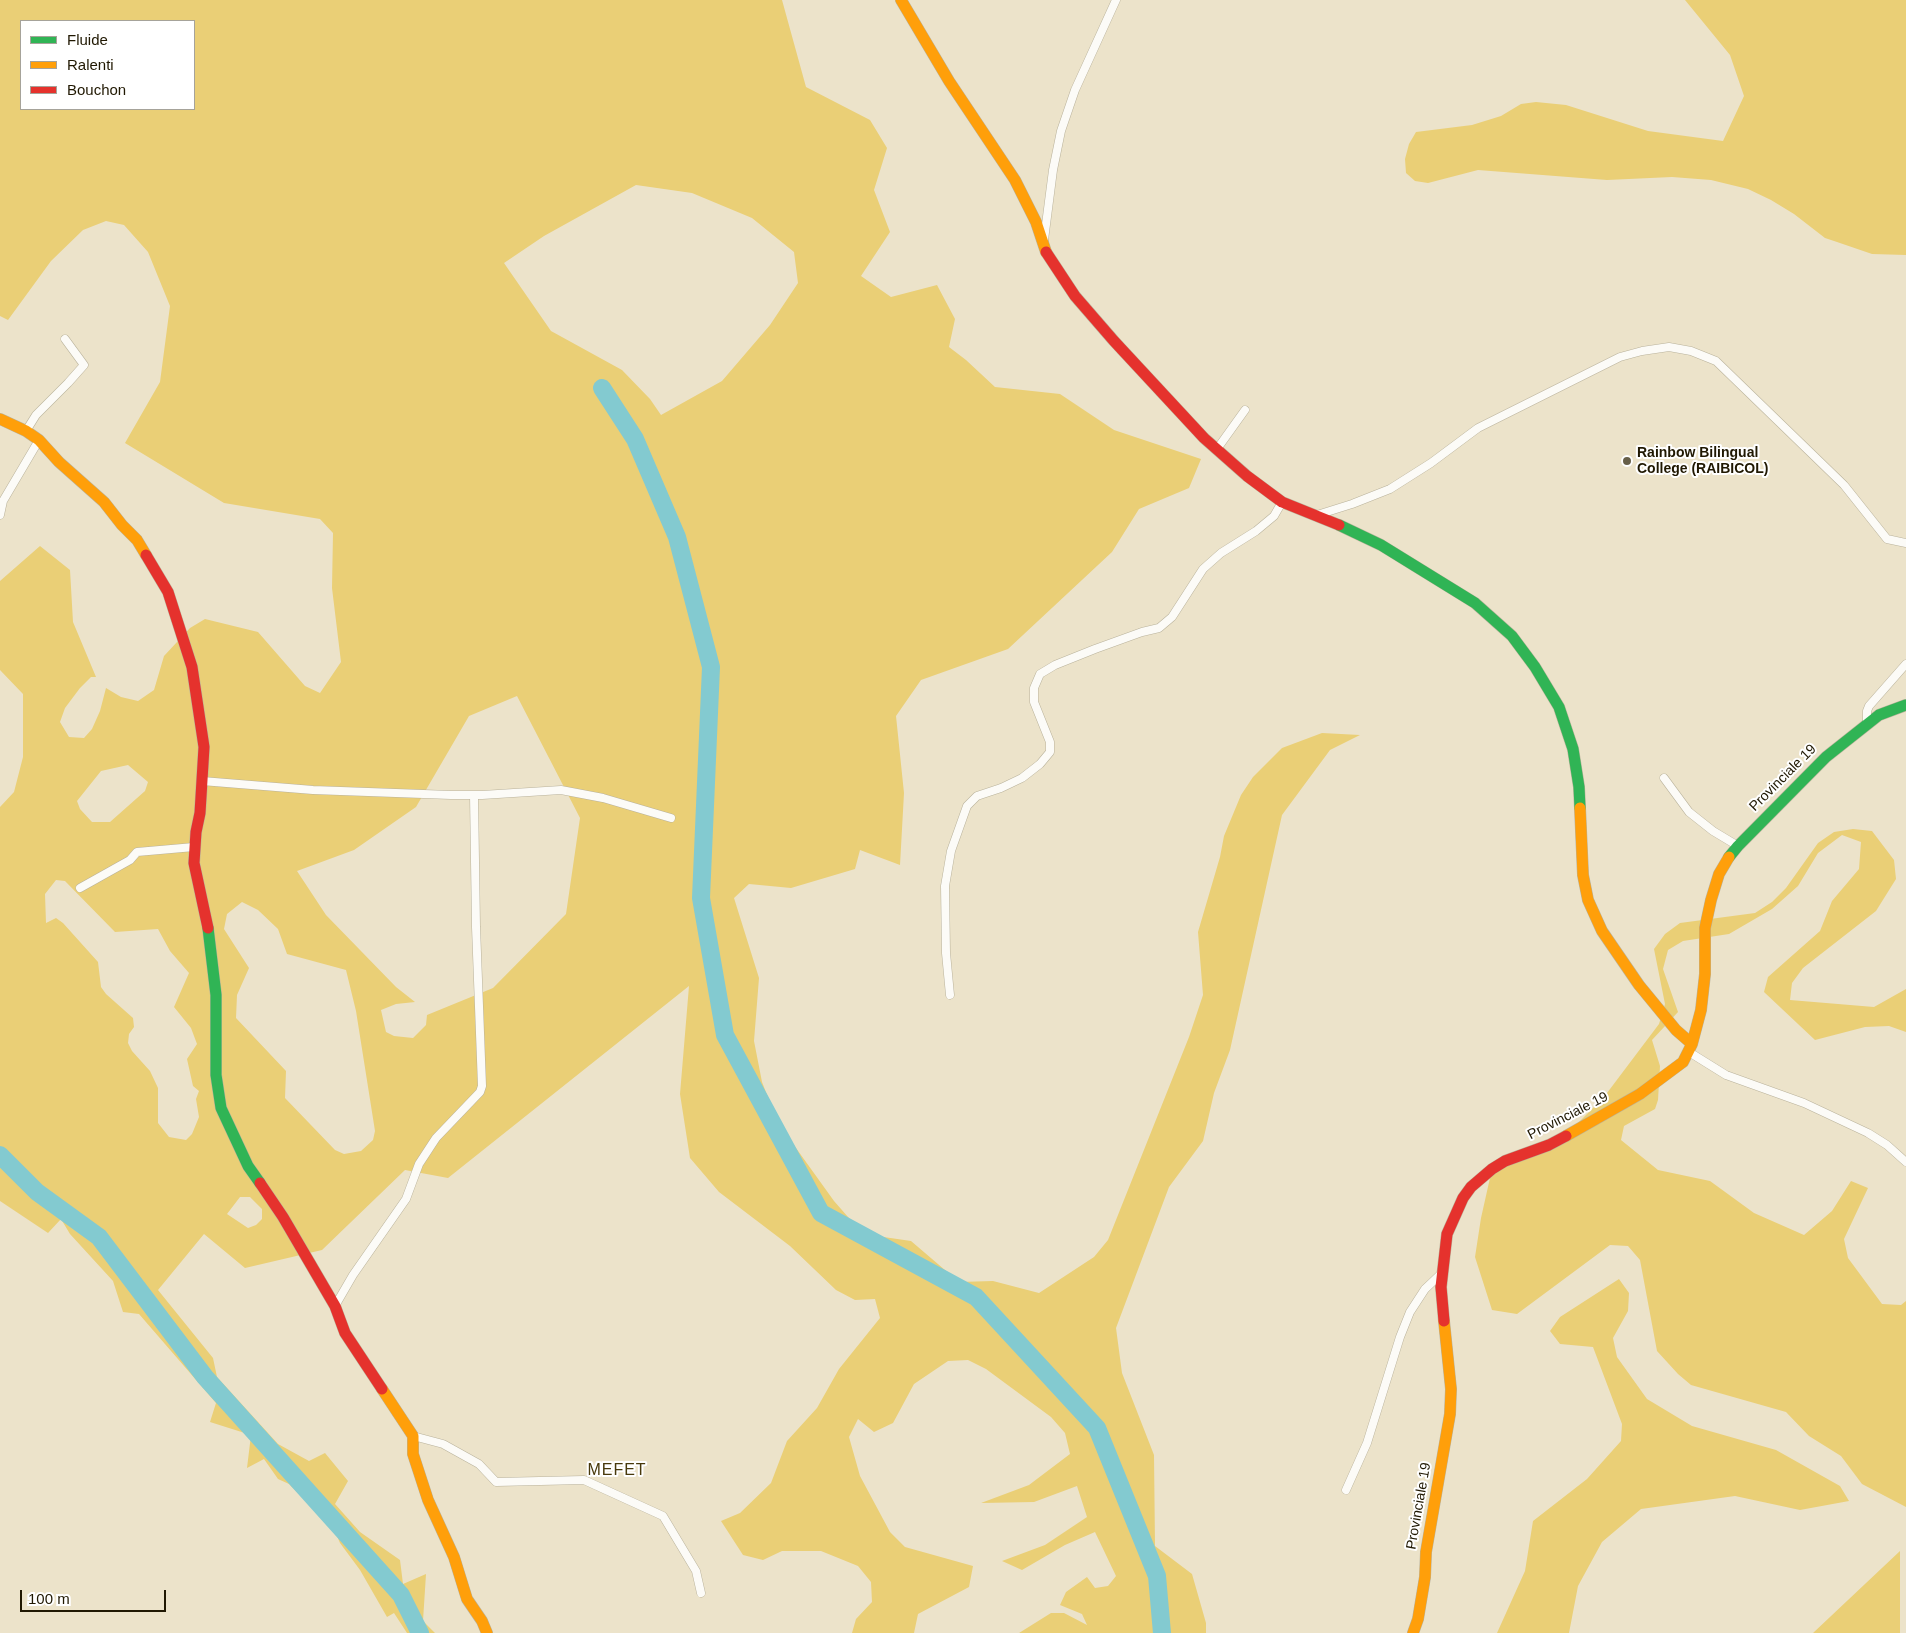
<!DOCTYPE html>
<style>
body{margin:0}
#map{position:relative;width:1906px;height:1633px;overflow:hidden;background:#ece3ca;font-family:Helvetica,sans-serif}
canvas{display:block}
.legend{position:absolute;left:20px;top:20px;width:175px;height:90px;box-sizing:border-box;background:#fff;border:1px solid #a6a39a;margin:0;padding:6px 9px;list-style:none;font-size:15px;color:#201802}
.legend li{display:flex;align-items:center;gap:10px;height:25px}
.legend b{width:25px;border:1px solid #a6a39a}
.scale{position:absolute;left:20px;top:1590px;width:146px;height:22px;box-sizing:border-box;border:2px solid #201802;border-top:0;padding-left:6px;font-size:15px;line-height:18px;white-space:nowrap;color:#201802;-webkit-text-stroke:4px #fff;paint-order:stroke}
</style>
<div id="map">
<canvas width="1906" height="1633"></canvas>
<ul class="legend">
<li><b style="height:6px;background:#30b455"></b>Fluide</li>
<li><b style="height:6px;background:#ff9f0a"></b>Ralenti</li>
<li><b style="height:6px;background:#e5322d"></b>Bouchon</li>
</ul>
<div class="scale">100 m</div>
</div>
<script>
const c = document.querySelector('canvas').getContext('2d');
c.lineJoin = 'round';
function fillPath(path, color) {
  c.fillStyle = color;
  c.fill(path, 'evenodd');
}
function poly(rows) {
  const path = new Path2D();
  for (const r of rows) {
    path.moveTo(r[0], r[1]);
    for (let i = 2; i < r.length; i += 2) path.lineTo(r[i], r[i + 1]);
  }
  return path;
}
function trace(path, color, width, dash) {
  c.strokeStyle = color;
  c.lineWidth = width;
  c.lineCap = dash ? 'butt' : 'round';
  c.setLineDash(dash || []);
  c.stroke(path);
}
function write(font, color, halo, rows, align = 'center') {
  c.font = font + ' Helvetica,sans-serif';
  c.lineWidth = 4;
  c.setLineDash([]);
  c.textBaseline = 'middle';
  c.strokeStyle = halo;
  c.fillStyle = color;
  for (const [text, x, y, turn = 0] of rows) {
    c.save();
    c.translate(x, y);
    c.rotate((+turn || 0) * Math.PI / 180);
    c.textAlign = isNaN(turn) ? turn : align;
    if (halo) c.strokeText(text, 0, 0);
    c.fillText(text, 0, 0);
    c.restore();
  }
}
fillPath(poly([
 [0,0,782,0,806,87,870,120,887,148,874,190,890,232,861,276,891,297,937,285,955,319,949,347,966,360,995,387,1060,394,1114,430,1201,459,1189,488,1139,509,1112,552,1008,649,921,680,896,716,904,793,900,865,860,850,855,869,791,888,749,884,734,898,759,978,754,1041,762,1082,778,1123,834,1201,863,1234,911,1241,959,1282,993,1281,1039,1293,1094,1257,1108,1240,1189,1037,1203,995,1198,932,1220,857,1224,836,1241,795,1253,777,1282,748,1322,733,1360,735,1330,750,1282,815,1230,1050,1214,1093,1203,1141,1169,1187,1116,1328,1122,1373,1154,1455,1155,1546,1192,1574,1206,1623,1206,1633,1019,1633,1051,1613,1064,1613,1087,1625,1082,1614,1060,1605,1066,1592,1087,1577,1095,1588,1108,1586,1116,1576,1095,1532,1065,1545,1022,1570,1002,1561,1045,1545,1087,1517,1077,1486,1034,1502,981,1503,1029,1485,1070,1454,1065,1433,1051,1417,986,1369,968,1360,948,1361,914,1384,893,1423,874,1432,858,1419,849,1437,860,1476,890,1532,905,1547,973,1566,969,1587,918,1614,914,1633,852,1633,856,1619,872,1602,871,1582,858,1566,821,1551,782,1551,763,1560,743,1555,721,1521,740,1513,771,1483,787,1441,817,1408,839,1369,880,1318,875,1299,855,1300,836,1290,790,1246,719,1192,690,1158,680,1094,689,986,448,1178,405,1170,322,1250,245,1268,204,1234,158,1290,213,1358,217,1377,278,1444,309,1461,325,1453,348,1481,335,1504,360,1532,400,1560,403,1584,426,1574,423,1621,435,1633,407,1633,394,1613,387,1617,360,1570,340,1543,330,1520,325,1520,289,1484,278,1479,264,1459,247,1468,251,1435,210,1422,216,1403,139,1314,123,1312,113,1281,70,1234,61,1219,48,1233,0,1201,0,807,14,792,23,757,23,694,0,670,0,581,40,546,70,570,73,622,96,677,91,677,80,688,65,708,60,722,69,737,84,738,92,729,100,711,106,688,121,697,138,701,154,690,164,656,190,628,205,619,258,632,305,686,320,693,341,662,332,588,333,533,320,519,224,503,125,443,160,382,170,306,148,252,124,225,106,221,83,230,51,261,8,320,0,316],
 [21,21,194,21,194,109,21,109],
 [636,185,692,193,752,218,794,252,798,283,770,325,722,381,661,415,650,399,622,370,551,331,504,263,544,236],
 [517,696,580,818,566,914,493,988,427,1015,426,1025,413,1038,394,1036,386,1032,381,1010,396,1004,415,1002,396,987,326,915,297,871,354,850,416,807,469,716],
 [128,765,148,782,145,791,110,822,92,822,80,809,77,801,101,771],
 [56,880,65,881,115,932,158,929,170,951,189,973,174,1007,191,1028,197,1044,187,1059,193,1086,199,1091,196,1099,199,1117,192,1134,186,1140,169,1137,158,1123,158,1088,150,1071,132,1051,128,1043,129,1034,134,1027,133,1018,106,994,101,987,98,962,63,923,56,918,46,923,45,894],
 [242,902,258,910,278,929,287,954,346,970,356,1011,375,1131,373,1140,361,1151,344,1154,335,1150,285,1098,286,1071,236,1018,237,995,249,968,224,929,227,914],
 [240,1197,250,1197,262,1209,262,1219,256,1225,248,1228,227,1214],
 [1685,0,1906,0,1906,255,1872,254,1837,242,1825,238,1794,214,1771,200,1748,189,1711,180,1672,177,1607,180,1478,170,1428,183,1415,181,1406,173,1405,159,1409,144,1416,132,1472,125,1501,116,1521,104,1536,102,1566,105,1648,131,1723,141,1744,96,1730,55],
 [1853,829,1872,831,1894,860,1896,879,1876,911,1803,968,1792,983,1790,1000,1874,1007,1906,989,1906,1032,1889,1026,1865,1027,1815,1040,1764,992,1768,977,1820,931,1832,901,1859,869,1861,842,1842,835,1818,853,1798,886,1772,909,1729,934,1683,941,1668,950,1663,969,1678,1012,1652,1040,1660,1066,1658,1100,1655,1109,1624,1126,1621,1140,1658,1170,1710,1181,1754,1213,1804,1235,1832,1211,1851,1181,1868,1188,1844,1239,1848,1258,1882,1304,1901,1305,1906,1301,1906,1507,1862,1484,1841,1456,1809,1436,1786,1412,1691,1385,1678,1374,1657,1351,1640,1260,1628,1246,1610,1245,1517,1314,1492,1310,1475,1257,1481,1218,1492,1169,1567,1134,1604,1097,1659,1024,1665,1004,1654,949,1665,934,1680,923,1755,913,1772,902,1786,888,1818,843,1834,832],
 [1619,1279,1629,1293,1628,1311,1613,1338,1617,1357,1647,1399,1692,1426,1776,1450,1840,1486,1849,1501,1800,1510,1735,1496,1641,1509,1602,1542,1578,1586,1569,1633,1497,1633,1525,1571,1533,1521,1587,1479,1621,1441,1622,1424,1593,1347,1560,1344,1550,1331,1560,1317],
 [1900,1551,1900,1633,1813,1633]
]), '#eacf76');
trace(poly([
 [602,388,635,439,677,537,711,667,701,898,725,1035,821,1213,976,1297,1097,1428,1157,1576,1162,1633],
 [0,1155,37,1192,99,1237,205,1377,401,1595,420,1633]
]), '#83cad0', 18);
const street = poly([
 [1044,240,1053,170,1061,131,1075,90,1116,0],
 [26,431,36,415,68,383,84,365,65,339],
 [1217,449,1245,410],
 [0,515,3,501,39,440],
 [1317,515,1352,504,1390,489,1431,463,1478,428,1620,357,1642,351,1669,347,1691,351,1716,361,1844,485,1887,539,1906,543],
 [1867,723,1867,711,1869,706,1906,664],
 [1664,778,1689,812,1713,831,1738,846],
 [202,781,313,790,451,795,482,795,561,790,603,798,671,818],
 [80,888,130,860,137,852,194,847],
 [950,995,946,953,945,886,951,851,967,806,977,796,1001,788,1022,778,1040,764,1050,752,1050,742,1034,702,1034,688,1040,674,1055,665,1095,649,1142,632,1159,628,1172,617,1203,569,1221,553,1256,531,1274,516,1282,502],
 [1689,1052,1726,1075,1804,1103,1868,1133,1887,1145,1906,1162],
 [335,1306,353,1275,406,1199,419,1164,436,1138,480,1092,482,1086,476,927,474,795],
 [413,1436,443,1444,479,1464,496,1482,584,1480,663,1516,696,1571,701,1593],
 [1346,1490,1367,1443,1400,1337,1410,1312,1425,1289,1442,1273]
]);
const fast = poly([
 [1339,525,1381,545,1475,603,1512,636,1535,667,1559,707,1573,749,1579,787,1580,808],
 [1729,857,1738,846,1826,757,1879,715,1906,705],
 [208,928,216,995,216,1075,221,1108,248,1166,260,1183]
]);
const slow = poly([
 [901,0,949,81,1015,180,1036,222,1046,252],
 [0,419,26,431,39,440,59,462,104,502,122,525,137,540,146,555],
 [1580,808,1583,875,1588,900,1602,931,1639,985,1676,1030,1692,1044],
 [1566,1136,1640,1094,1683,1062,1692,1044,1701,1010,1705,974,1705,928,1711,900,1719,874,1729,857],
 [382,1389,413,1436,413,1454,428,1500,454,1557,467,1599,482,1621,487,1633],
 [1413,1633,1418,1619,1425,1577,1426,1552,1450,1414,1451,1389,1444,1321]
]);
const jam = poly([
 [1046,252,1075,296,1114,341,1204,438,1247,476,1282,502,1339,525],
 [146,555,168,592,192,667,204,747,200,813,196,832,194,863,208,928],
 [260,1183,283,1217,335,1306,345,1333,382,1389],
 [1444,1321,1441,1287,1447,1234,1463,1198,1471,1187,1492,1169,1505,1161,1549,1145,1566,1136]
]);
trace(street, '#b9b29b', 9);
trace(fast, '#b9b29b', 12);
trace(slow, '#b9b29b', 12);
trace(jam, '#b9b29b', 12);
trace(street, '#fcfbf7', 8);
trace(fast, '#30b455', 11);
trace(slow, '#ff9f0a', 11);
trace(jam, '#e5322d', 11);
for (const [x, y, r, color] of [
 [1627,461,5,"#675f48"]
]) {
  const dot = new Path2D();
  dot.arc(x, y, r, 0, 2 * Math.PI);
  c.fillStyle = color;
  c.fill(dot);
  trace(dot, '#fff', 2);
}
write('bold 14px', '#201802', '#fff', [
 ["Rainbow Bilingual",1637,453],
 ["College (RAIBICOL)",1637,469]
], 'left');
write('14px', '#201802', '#fff', [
 ["Provinciale 19",1783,778,-45],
 ["Provinciale 19",1568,1116,-27],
 ["Provinciale 19",1419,1506,-80]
]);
c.letterSpacing = '1px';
write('16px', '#48390b', '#fff', [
 ["MEFET",617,1471]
]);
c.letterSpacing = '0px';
</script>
